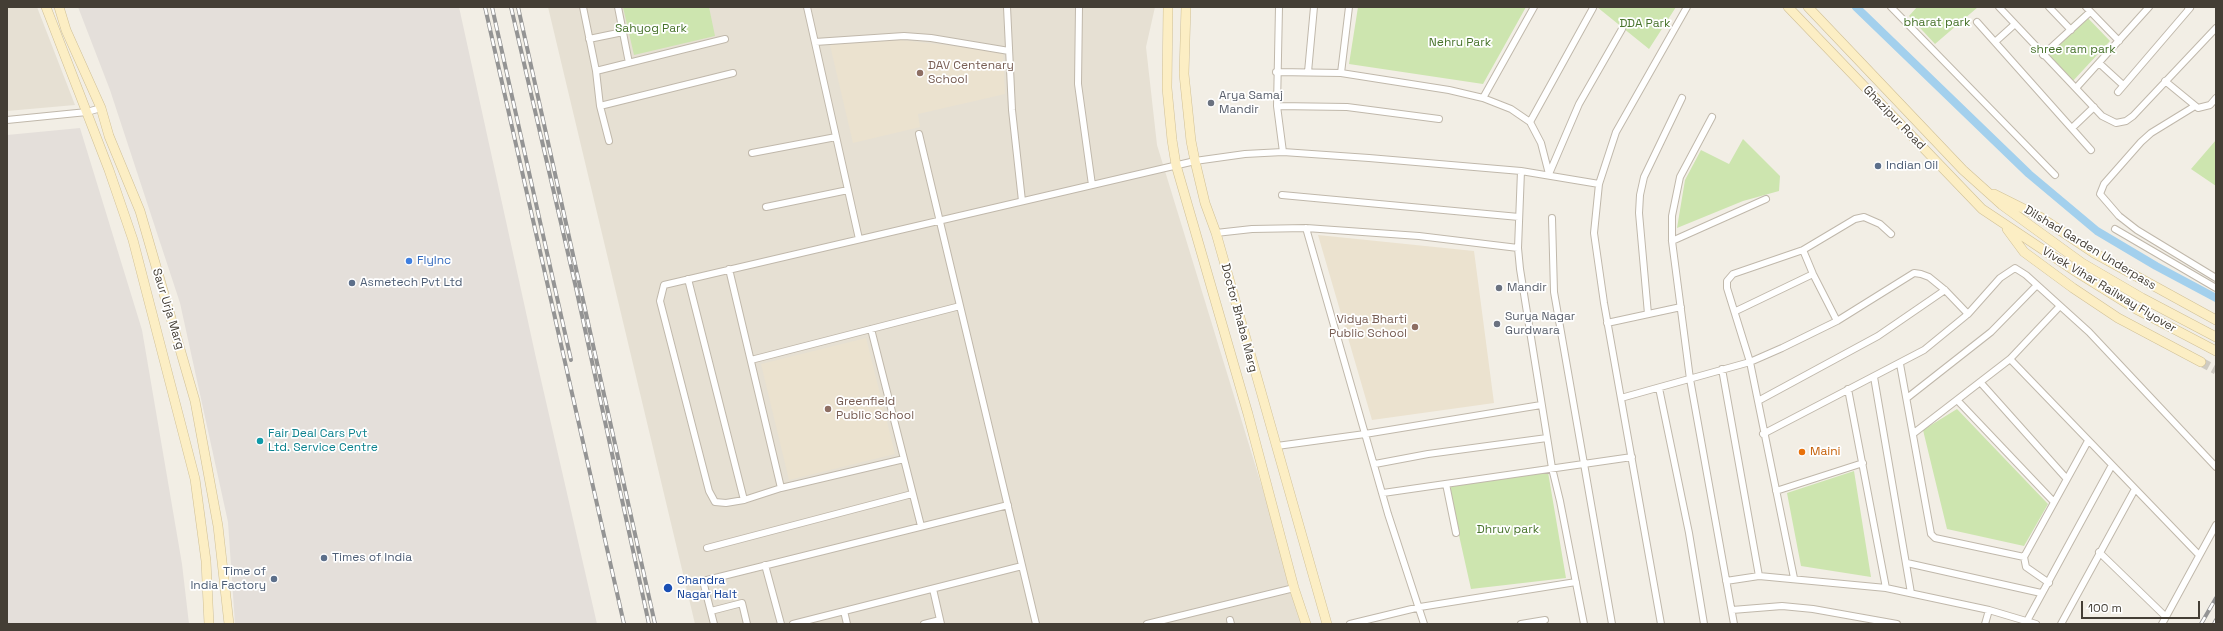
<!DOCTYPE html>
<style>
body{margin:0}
#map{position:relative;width:2223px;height:631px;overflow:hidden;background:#f2eee5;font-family:"Space Grotesk",sans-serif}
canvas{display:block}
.frame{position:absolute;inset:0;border:8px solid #443e35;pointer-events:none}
.scale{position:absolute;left:2081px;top:601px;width:119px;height:18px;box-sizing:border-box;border:2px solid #443e35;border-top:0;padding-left:5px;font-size:12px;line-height:14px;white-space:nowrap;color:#443e35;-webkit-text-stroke:3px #fff;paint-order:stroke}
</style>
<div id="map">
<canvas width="2223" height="631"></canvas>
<div class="frame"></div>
<div class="scale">100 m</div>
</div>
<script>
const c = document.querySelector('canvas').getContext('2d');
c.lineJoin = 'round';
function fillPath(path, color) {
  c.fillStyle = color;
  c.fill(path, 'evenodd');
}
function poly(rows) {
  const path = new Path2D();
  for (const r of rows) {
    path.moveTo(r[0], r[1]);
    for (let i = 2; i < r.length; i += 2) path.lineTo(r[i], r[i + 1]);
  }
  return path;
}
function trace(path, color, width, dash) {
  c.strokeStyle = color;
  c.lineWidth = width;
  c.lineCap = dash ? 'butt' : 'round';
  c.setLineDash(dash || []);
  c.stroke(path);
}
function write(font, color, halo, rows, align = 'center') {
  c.font = font + ' "Space Grotesk",sans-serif';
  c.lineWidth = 3.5;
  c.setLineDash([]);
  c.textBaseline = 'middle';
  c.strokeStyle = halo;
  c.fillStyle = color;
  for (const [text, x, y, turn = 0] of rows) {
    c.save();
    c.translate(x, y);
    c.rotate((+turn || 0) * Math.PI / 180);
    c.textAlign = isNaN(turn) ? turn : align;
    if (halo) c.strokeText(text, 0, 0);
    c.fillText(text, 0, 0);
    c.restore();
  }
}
fillPath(poly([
 [7,7,37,7,75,105,7,111],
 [548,7,1155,7,1146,47,1157,145,1304,624,695,624]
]), '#e6e0d3');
fillPath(poly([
 [78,7,459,7,536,358,597,624,235,624,228,522,180,303,110,90],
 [80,128,142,330,182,564,189,624,7,624,7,135]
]), '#e4dfda');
fillPath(poly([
 [893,39,1003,52,1005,94,918,114,920,127,853,143,829,41],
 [1318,235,1474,251,1494,403,1372,420],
 [866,338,895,454,789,480,761,364]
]), '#ebe2cf');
fillPath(poly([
 [623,7,709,7,715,36,634,55],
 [1358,7,1526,7,1483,84,1349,64],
 [1597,7,1676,7,1649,49],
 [1917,7,1978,7,1935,44,1909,16],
 [2083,13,2110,41,2072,82,2044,50],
 [1743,139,1780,176,1779,191,1743,201,1677,228,1685,180,1701,150,1729,164],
 [2216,140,2216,186,2191,169],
 [1957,409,2048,504,2024,546,1947,529,1923,430],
 [1854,471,1871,577,1801,566,1787,493],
 [1548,472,1566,578,1471,589,1448,486]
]), '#cde5af');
trace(poly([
 [1856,7,2029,174,2097,231,2156,266,2216,298]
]), '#a3d0ed', 8);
trace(poly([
 [2201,362,2216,370]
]), '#cfcbc2', 9, [9, 4.5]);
const street = poly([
 [583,7,596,71,600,106,609,141],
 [618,7,629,63],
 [807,7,859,239],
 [1007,7,1012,110,1022,201],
 [1079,7,1078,84,1092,185],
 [1279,7,1277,106,1283,152],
 [1891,7,2055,175],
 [1999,7,2102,116,2116,123,2126,121,2133,116,2216,28],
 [2049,7,2071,30],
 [2086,7,2119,41],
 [1977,22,2091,150],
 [589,39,623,32],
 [815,42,904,36,931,38,1009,51],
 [1995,42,2015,24],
 [2043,55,2090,12],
 [2099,63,2123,85],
 [596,71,725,39],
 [1276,72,1341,73,1449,90,1483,98,1511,109,1530,122,1541,143,1549,174],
 [1308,72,1314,7],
 [1341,73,1349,7],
 [2165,81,2198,108,2210,105,2216,98],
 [2076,88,2149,7],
 [2118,92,2190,8,2188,7],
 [1483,98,1534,7],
 [600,106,733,73],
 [1277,106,1347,107,1439,119],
 [2195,106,2151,133,2141,142,2104,184,2100,194,2119,216,2137,230,2216,278],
 [1712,117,1680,177,1672,216,1672,241,1690,379,1734,624],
 [7,120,87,112,101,108],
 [1530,122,1593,8],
 [2072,128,2094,107],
 [919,134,1036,624],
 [752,153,836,137],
 [1521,171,1518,248,1520,269,1552,468,1560,501,1584,624],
 [1549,174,1579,104,1622,29],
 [1282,195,1519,217],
 [766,207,848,190],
 [1552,218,1554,292,1612,624],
 [1306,228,1388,514,1424,624],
 [2115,229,2216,288],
 [1216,233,1252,229,1306,228,1419,236,1518,248],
 [1672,241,1766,199],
 [1803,250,1813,274,1837,321],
 [729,269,781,488],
 [688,279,744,500],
 [1736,311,1813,274],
 [1648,314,1639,213,1640,195,1644,177,1682,98],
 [1607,323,1681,307],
 [871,329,921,526],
 [2010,359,2199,555],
 [751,360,960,306],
 [1900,364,1931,534,1935,538,2024,557],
 [1722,369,1759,576],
 [1874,377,1911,593],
 [1981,383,2066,478],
 [1659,388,1689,533,1704,624],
 [1848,389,1886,588],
 [1621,398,1750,362,1782,348,1837,321,1914,273,1921,274,1929,277,1945,290,1968,314],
 [1907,398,1991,332,2037,285],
 [1758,401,1878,336,1945,290],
 [1958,401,2053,501],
 [1914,433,2010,359,2060,306],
 [1763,434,1924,350,1968,314,2000,278,2015,268,2026,275,2089,332,2216,467],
 [1277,446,1365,434,1541,405],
 [904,459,781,488,744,500,726,503,715,502,709,491,660,301,664,285,1195,161,1245,154,1283,152,1369,158,1521,171,1599,184],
 [1375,464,1428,454,1547,438],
 [1446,484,1456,533],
 [1776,491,1863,463],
 [1383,493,1632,457],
 [707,548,912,494],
 [2099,552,2166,617],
 [1907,563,2041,593],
 [765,565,781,624],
 [1794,578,1750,362,1727,288,1727,281,1733,274,1803,250,1855,219,1864,217,1880,224,1891,234],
 [1726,581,1759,576,1886,588,1989,610,2036,624],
 [2049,583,2026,567,2024,557,2088,441],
 [933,589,941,624],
 [1732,610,1782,606,1813,609,1897,624],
 [711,611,742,603,747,624],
 [844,611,847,624],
 [1230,620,1231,624],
 [2027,621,2112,465],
 [714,624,703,581,1008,505],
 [793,624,1022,566],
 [924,624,940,620],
 [1147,624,1294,588],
 [1350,624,1420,607,1576,582],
 [1521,624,1545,620],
 [1661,624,1604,303,1594,233,1599,184,1616,132,1687,7],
 [1985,624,1989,610],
 [2061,624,2135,489],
 [2162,624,2216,525]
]);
const secondary = poly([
 [46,7,109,170,133,240,195,479,206,561,209,624],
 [59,7,66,30,101,108,109,136,140,211,195,401,218,526,229,624],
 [1168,7,1167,88,1172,140,1176,165,1248,414,1294,588,1306,624],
 [1186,7,1184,74,1191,141,1195,161,1205,203,1216,233,1327,624],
 [1788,7,1982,209,2078,273,2136,309,2216,351],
 [1808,7,1963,170,2002,205,2082,263,2142,298,2216,337],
 [1994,194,2040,217,2094,253,2216,320],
 [2007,229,2024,252,2073,288,2118,318,2201,362]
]);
trace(street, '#c0b8ab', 8);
trace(secondary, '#d0c096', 10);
trace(street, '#fff', 6);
trace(secondary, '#fceec4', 9);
const rail = poly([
 [485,7,624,624],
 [492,7,571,360],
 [511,7,576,288,649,624],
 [518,7,655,624],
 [2201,624,2216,598],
 [2214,624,2216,620]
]);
trace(rail, '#949494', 4);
trace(rail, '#fff', 2.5, [8]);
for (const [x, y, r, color] of [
 [920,73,4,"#8d6e63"],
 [1211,103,4,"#6b7280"],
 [1878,166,4,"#5c6f8a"],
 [409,261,4,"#3f7fe0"],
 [352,283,4,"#5c6f8a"],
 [1499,288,4,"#6b7280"],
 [1497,324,4,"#6b7280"],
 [1415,327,4,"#8d6e63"],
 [828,409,4,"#8d6e63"],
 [260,441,4,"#0f9aa8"],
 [1802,452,4,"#e8710a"],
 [324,558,4,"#5c6f8a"],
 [274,579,4,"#5c6f8a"],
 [668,588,5,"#1a4fb4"]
]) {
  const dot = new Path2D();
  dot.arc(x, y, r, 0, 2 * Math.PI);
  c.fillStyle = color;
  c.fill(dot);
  trace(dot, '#fff', 1.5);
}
write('12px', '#47732b', '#fff', [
 ["bharat park",1937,23],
 ["DDA Park",1645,24],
 ["Sahyog Park",651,29],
 ["Nehru Park",1460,43],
 ["shree ram park",2073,50],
 ["Dhruv park",1508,530]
]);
write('12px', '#785e54', '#fff', [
 ["DAV Centenary",928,66],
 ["School",928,80],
 ["Vidya Bharti",1407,320,"right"],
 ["Public School",1407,334,"right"],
 ["Greenfield",836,402],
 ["Public School",836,416]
], 'left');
write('12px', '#5b616d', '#fff', [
 ["Arya Samaj",1219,96],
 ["Mandir",1219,110],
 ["Mandir",1507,288],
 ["Surya Nagar",1505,317],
 ["Gurdwara",1505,331]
], 'left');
write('12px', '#443e35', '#fff', [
 ["Ghazipur Road",1894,118,46],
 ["Dilshad Garden Underpass",2090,248,31],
 ["Vivek Vihar Railway Flyover",2109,290,31],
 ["Saur Urja Marg",168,309,73],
 ["Doctor Bhaba Marg",1239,318,75]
]);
write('12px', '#4e5e75', '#fff', [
 ["Indian Oil",1886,166],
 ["Asmetech Pvt Ltd",360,283],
 ["Times of India",332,558],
 ["Time of",266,572,"right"],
 ["India Factory",266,586,"right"]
], 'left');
write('12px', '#366cbe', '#fff', [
 ["FlyInc",417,261]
], 'left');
write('12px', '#0d838f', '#fff', [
 ["Fair Deal Cars Pvt",268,434],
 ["Ltd. Service Centre",268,448]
], 'left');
write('12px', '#c56008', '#fff', [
 ["Maini",1810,452]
], 'left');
write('12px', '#164399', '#fff', [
 ["Chandra",677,581],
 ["Nagar Halt",677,595]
], 'left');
</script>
